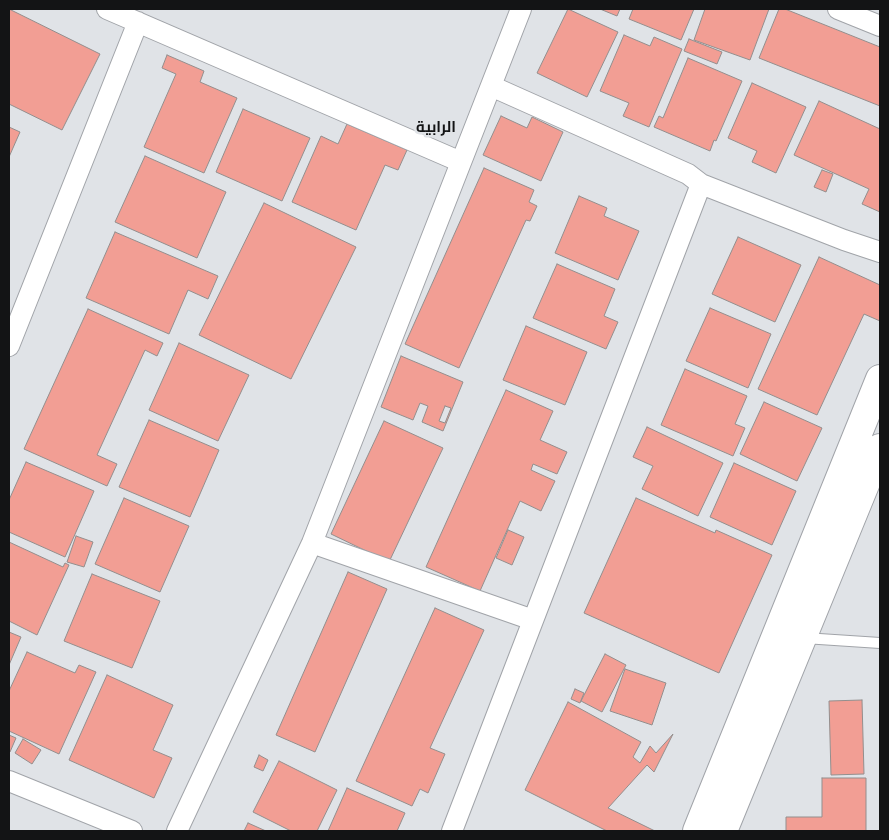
<!DOCTYPE html>
<meta charset="utf-8">
<style>
body{margin:0}
#map{position:relative;width:889px;height:840px;overflow:hidden;background:#e0e3e7;font-family:Poppins,sans-serif}
canvas{display:block}
.frame{position:absolute;inset:0;border:10px solid #131415;pointer-events:none}
</style>
<div id="map">
<canvas width="889" height="840"></canvas>
<div class="frame"></div>
</div>
<script>
const c = document.querySelector('canvas').getContext('2d');
c.lineJoin = 'round';
function fillPath(path, color) {
  c.fillStyle = color;
  c.fill(path, 'evenodd');
}
function poly(rows) {
  const path = new Path2D();
  for (const r of rows) {
    path.moveTo(r[0], r[1]);
    for (let i = 2; i < r.length; i += 2) path.lineTo(r[i], r[i + 1]);
  }
  return path;
}
function trace(path, color, width, dash) {
  c.strokeStyle = color;
  c.lineWidth = width;
  c.lineCap = dash ? 'butt' : 'round';
  c.setLineDash(dash || []);
  c.stroke(path);
}
function write(font, color, halo, rows, align = 'center') {
  c.font = font + ' Poppins,Cairo,sans-serif';
  c.lineWidth = 5;
  c.setLineDash([]);
  c.textBaseline = 'middle';
  c.strokeStyle = halo;
  c.fillStyle = color;
  for (const [text, x, y, turn = 0] of rows) {
    c.save();
    c.translate(x, y);
    c.rotate((+turn || 0) * Math.PI / 180);
    c.textAlign = isNaN(turn) ? turn : align;
    if (halo) c.strokeText(text, 0, 0);
    c.fillText(text, 0, 0);
    c.restore();
  }
}
const building = poly([
 [9,9,100,54,62,130,9,104,9,9],
 [568,9,618,32,587,97,537,73,568,9],
 [600,9,620,9,617,16,600,9],
 [633,9,694,9,681,40,629,19,633,9],
 [705,9,769,9,750,60,694,40,705,9],
 [779,9,785,9,880,47,880,106,759,58,779,9],
 [624,35,650,46,654,37,682,49,649,127,623,116,629,103,600,91,624,35],
 [689,39,722,52,717,64,684,51,689,39],
 [167,55,204,71,200,82,237,98,204,173,144,147,176,74,162,68,167,55],
 [688,58,742,81,716,141,714,140,710,151,654,127,659,116,663,118,688,58],
 [752,83,806,107,776,173,752,162,757,151,728,138,752,83],
 [819,101,880,129,880,212,862,204,869,189,794,155,819,101],
 [243,109,310,138,282,201,216,172,243,109],
 [501,116,527,128,532,117,563,132,541,181,483,155,501,116],
 [347,124,407,150,398,170,385,165,356,230,292,202,321,136,338,144,347,124],
 [9,127,20,132,9,157,9,127],
 [145,156,226,192,197,258,115,222,145,156],
 [484,168,534,190,529,202,537,206,530,221,526,220,459,368,405,344,484,168],
 [822,170,833,174,826,192,814,187,822,170],
 [579,196,607,208,604,216,639,231,618,280,555,253,579,196],
 [264,203,356,247,291,379,199,335,264,203],
 [115,232,218,276,208,299,188,290,169,334,86,298,115,232],
 [738,237,801,265,775,322,712,294,738,237],
 [819,257,880,285,880,321,864,314,817,415,758,389,819,257],
 [557,264,615,289,604,316,618,322,606,349,533,318,557,264],
 [710,308,771,334,748,388,686,361,710,308],
 [88,309,163,343,157,356,145,350,97,455,117,464,107,486,24,449,88,309],
 [526,326,587,352,565,405,503,380,526,326],
 [179,343,249,375,218,441,149,410,179,343],
 [401,356,463,382,443,431,422,422,428,406,420,403,413,420,381,407,401,356],
 [685,369,747,396,735,424,745,428,733,456,661,425,685,369],
 [506,390,553,411,540,440,567,452,557,474,533,464,531,470,555,481,541,511,520,501,480,591,426,567,506,390],
 [764,402,822,428,797,481,740,454,764,402],
 [445,406,451,408,445,423,439,421,445,406],
 [149,420,219,450,190,517,119,487,149,420],
 [384,421,443,448,389,562,331,534,384,421],
 [647,427,723,463,698,516,642,489,653,466,633,457,647,427],
 [26,462,94,491,65,557,9,532,9,500,26,462],
 [734,463,796,491,772,545,710,517,734,463],
 [124,498,189,526,160,592,95,564,124,498],
 [636,498,715,533,716,530,772,555,719,673,584,613,636,498],
 [508,530,524,537,512,565,496,558,508,530],
 [76,536,93,542,84,567,67,562,76,536],
 [9,542,63,567,65,563,69,565,37,635,9,621,9,542],
 [348,572,387,589,315,752,276,735,348,572],
 [92,574,160,601,132,668,64,641,92,574],
 [435,608,484,630,430,748,445,754,428,793,420,789,412,806,356,781,435,608],
 [9,632,21,637,9,665,9,632],
 [27,652,75,673,79,665,96,672,59,754,9,731,9,691,27,652],
 [605,654,626,665,602,712,581,701,605,654],
 [625,669,666,683,652,725,610,711,625,669],
 [107,675,173,705,153,750,172,758,154,798,69,760,107,675],
 [575,689,584,693,580,703,571,699,575,689],
 [862,700,864,774,831,775,829,701,862,700],
 [568,702,641,742,633,757,640,763,650,746,656,753,673,734,654,772,647,765,608,808,655,831,607,831,525,790,568,702],
 [9,735,16,738,10,752,9,752,9,735],
 [23,739,41,750,32,764,15,753,23,739],
 [259,755,268,760,263,771,254,767,259,755],
 [279,761,337,790,317,831,291,831,253,812,279,761],
 [822,778,866,778,866,831,786,831,786,817,822,817,822,778],
 [347,788,405,813,397,831,328,831,347,788],
 [248,823,266,831,244,831,248,823]
]);
fillPath(building, '#f29e94');
trace(building, '#938e8d', 1);
const lane = poly([
 [804,638,880,643]
]);
const street = poly([
 [107,9,461,162],
 [838,9,880,26],
 [491,86,688,174,701,184,844,240,880,252],
 [9,346,138,22],
 [312,543,533,620],
 [9,781,132,831],
 [177,831,312,543,521,9],
 [452,831,701,184]
]);
const secondary = poly([
 [697,831,880,379],
 [723,831,880,448]
]);
trace(lane, '#a1a4a9', 12);
trace(street, '#a1a4a9', 22);
trace(secondary, '#a1a4a9', 30);
trace(lane, '#fff', 10);
trace(street, '#fff', 20);
trace(secondary, '#fff', 28);
write('bold 15px', '#131415', '#e0e3e7', [
 ["الرابية",436,128]
]);
</script>
